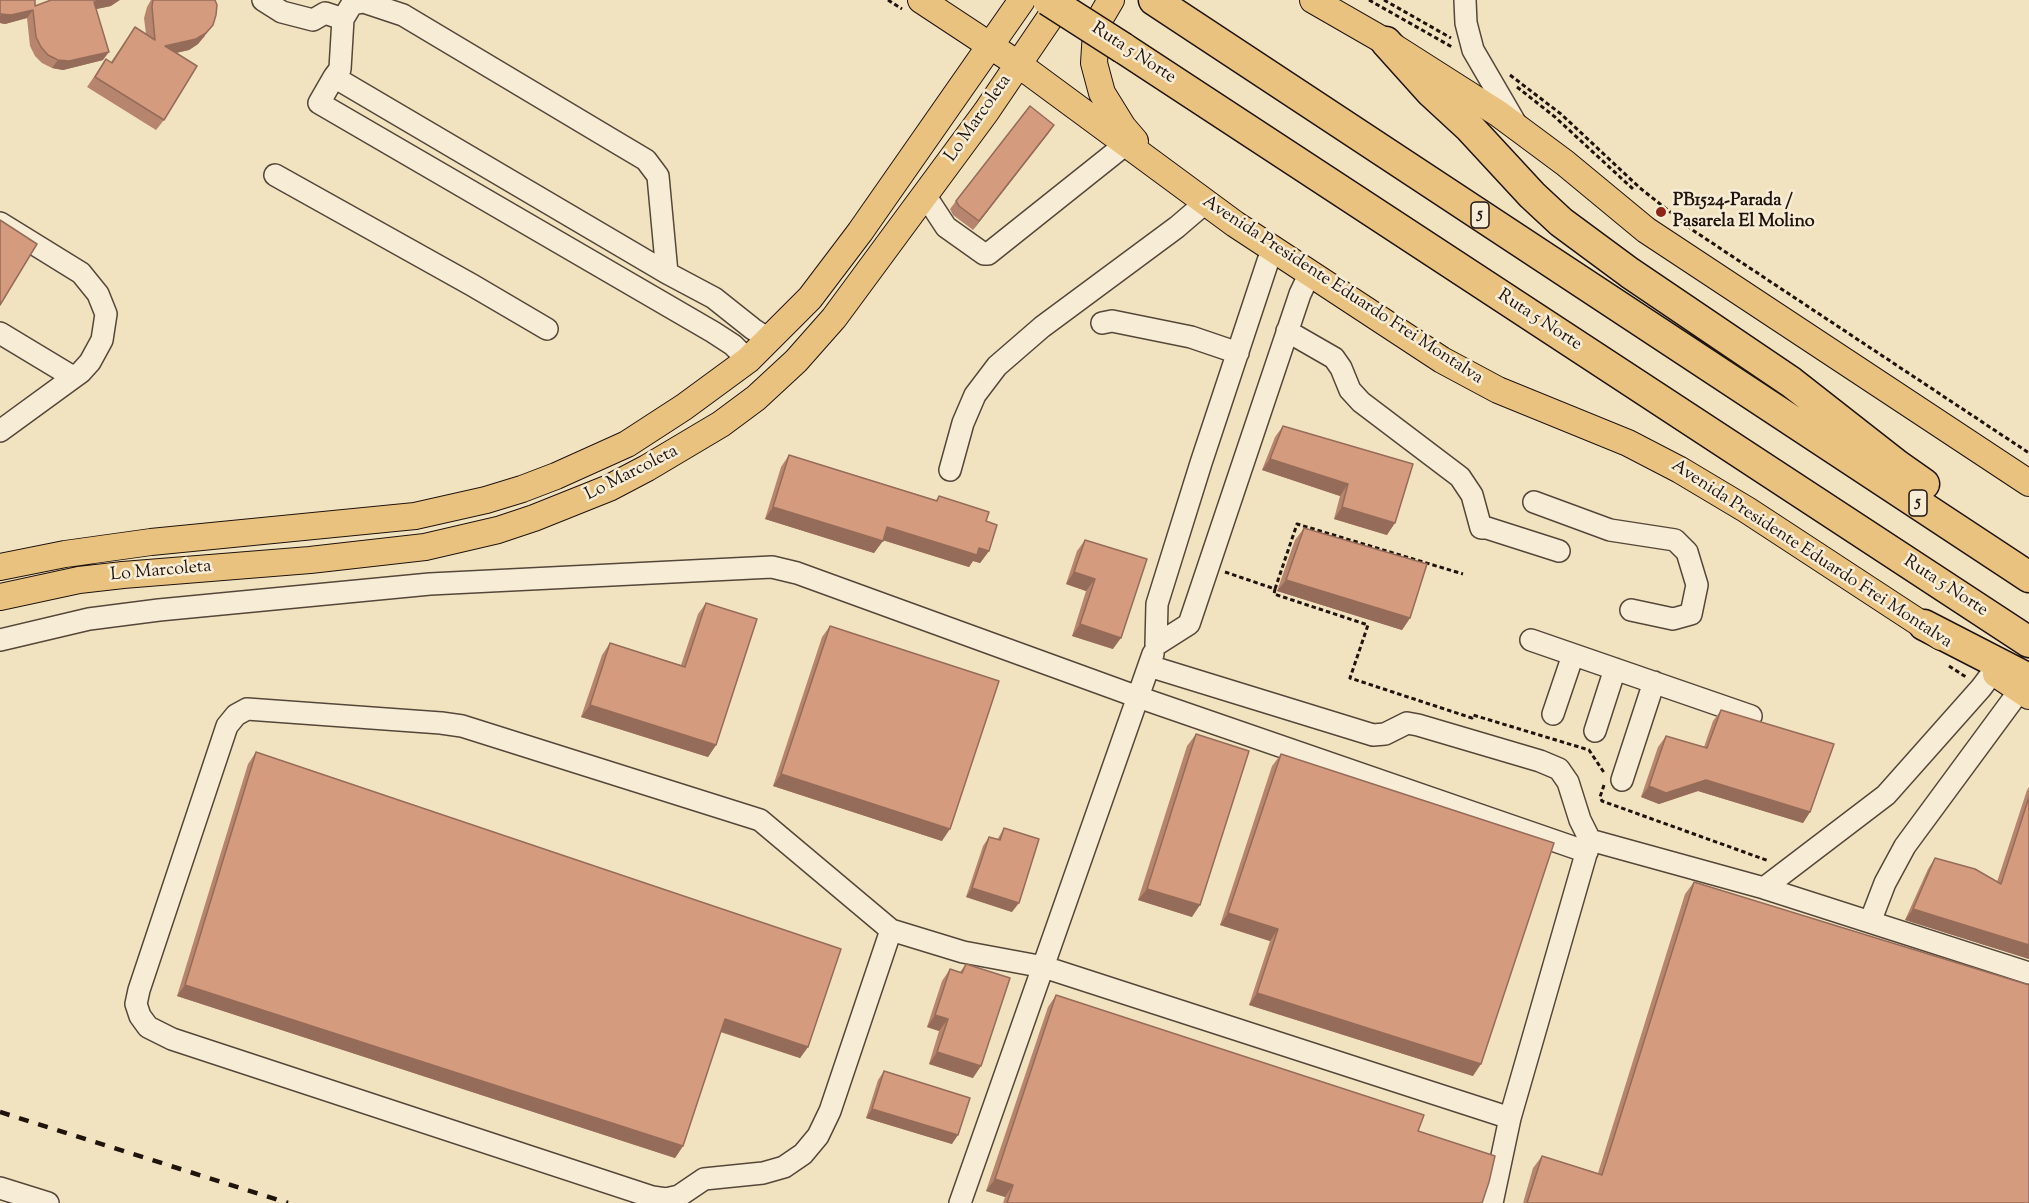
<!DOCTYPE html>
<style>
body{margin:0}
canvas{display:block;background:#f2e3c0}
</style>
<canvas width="2029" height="1203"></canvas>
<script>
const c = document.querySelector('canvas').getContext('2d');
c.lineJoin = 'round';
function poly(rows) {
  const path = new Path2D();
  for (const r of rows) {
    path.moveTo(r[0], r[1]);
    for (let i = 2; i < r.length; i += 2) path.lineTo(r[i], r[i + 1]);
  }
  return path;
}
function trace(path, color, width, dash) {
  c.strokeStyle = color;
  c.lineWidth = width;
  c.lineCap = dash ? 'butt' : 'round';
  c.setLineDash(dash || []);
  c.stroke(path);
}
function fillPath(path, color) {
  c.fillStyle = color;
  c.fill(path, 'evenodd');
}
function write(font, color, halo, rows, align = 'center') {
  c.font = font + ' "Sorts Mill Goudy",serif';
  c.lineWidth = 5;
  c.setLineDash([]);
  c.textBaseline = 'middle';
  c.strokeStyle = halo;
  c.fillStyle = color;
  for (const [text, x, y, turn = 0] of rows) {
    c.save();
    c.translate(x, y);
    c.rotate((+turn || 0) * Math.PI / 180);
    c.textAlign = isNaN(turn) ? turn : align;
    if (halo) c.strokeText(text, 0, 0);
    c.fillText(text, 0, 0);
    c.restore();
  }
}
const minor = poly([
 [263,0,282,12,313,20,325,13,343,19],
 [1465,0,1466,23,1473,50,1516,124],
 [334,77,340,69,343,19,352,4,364,2,403,15,614,141,646,160,658,176,667,273,714,298,753,329,770,340],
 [275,175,472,285,547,329],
 [925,195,946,227,984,254,988,254,1126,144],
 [0,223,81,273,98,294,106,314,102,340,90,362,81,372,0,431],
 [1277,252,1268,261,1201,463,1157,604,1156,645,1189,624,1300,294,1310,273],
 [667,273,334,77,319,103,713,332,733,345,748,360],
 [1102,323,1112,321,1191,337,1238,353],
 [1287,331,1334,358,1341,368,1350,390,1361,402,1460,477,1472,495,1481,528,1487,528,1559,551],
 [0,333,73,377],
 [950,470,963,423,975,395,997,366,1042,327,1177,227,1205,203],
 [1534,502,1610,530,1675,540,1687,552,1697,585,1691,614,1673,619,1631,610],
 [0,640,89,619,159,610,430,584,772,567,797,573,1138,697,1587,852],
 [1531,640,1751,716],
 [1149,666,1373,735,1385,734,1407,723,1418,725,1540,761,1559,769,1568,782,1580,820,1590,840,1510,1118,1492,1203],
 [1553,714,1573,655],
 [1595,731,1615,669],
 [1622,780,1654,682],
 [1590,840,1764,888,2029,973],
 [1764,888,1886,795,1981,688,1993,672],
 [1870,922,1885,883,1905,846,2020,690],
 [891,930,830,1111,818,1136,803,1154,784,1167,763,1173,704,1179,679,1196,666,1199,652,1197,172,1039,148,1027,140,1016,136,1004,139,990,227,726,236,715,247,709,441,723,462,726,760,820,891,930,963,952,1044,967,1510,1118],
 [0,1188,48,1203],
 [960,1203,1153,654]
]);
const major = poly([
 [921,0,1018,64,1235,224,1442,360,1498,390,1628,443,1680,470,1747,510,1941,637],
 [1111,0,1101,17,1096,32,1094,63,1102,93,1123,127,1135,141],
 [1313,0,1386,42,1499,114,1565,163,1646,230,2029,483],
 [0,567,65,554,151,542,415,516,486,500,522,489,556,476,627,444,684,407,748,360,810,298,860,232,1022,0],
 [0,597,79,580,123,575,310,560,425,547,498,530,534,518,609,488,647,468,721,424,756,398,796,361,834,318,986,112,1062,0],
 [1996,674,2029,696]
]);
const highway = poly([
 [1154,0,2029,577],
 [1386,42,1431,92,1470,128,1532,195,1561,222,1630,273,1791,382,1897,465,1924,484],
 [1123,48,2029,642],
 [1924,625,2029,679]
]);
trace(minor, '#54473a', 24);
trace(major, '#1f130d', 28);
trace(highway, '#1f130d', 33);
trace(poly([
 [888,0,902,9],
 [1369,0,1452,47],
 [1384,0,1451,38],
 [1510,75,1561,114,1640,188,1694,231,2029,453],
 [1517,87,1555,117,1633,189],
 [1225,572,1275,589,1274,594,1368,625,1350,678,1472,718,1473,715,1589,750,1605,774],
 [1275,589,1297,524,1463,574],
 [1949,666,1966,677],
 [1604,785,1600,797,1602,801,1769,861]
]), '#1f130d', 3, [4.5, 3]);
trace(minor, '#f7edd6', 21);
trace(major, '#e9c280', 26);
trace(highway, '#e9c280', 30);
trace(poly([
 [0,1112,288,1203]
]), '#1f130d', 4.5, [10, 10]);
const highwayBridge = poly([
 [1048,0,1123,48]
]);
trace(highwayBridge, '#1f130d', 33, []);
trace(highwayBridge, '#e9c280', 30);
fillPath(poly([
 [0,0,35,6,111,6,96,9,103,60,63,70,52,68,42,63,35,56,30,46,27,18,5,24,0,23],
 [151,0,215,0,205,36,198,44,189,50,176,53,164,120,156,130,87,87,106,59,111,62,135,27,146,34,144,18,147,7],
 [1054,125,973,230,953,215,950,209,956,201],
 [1283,426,1413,464,1387,535,1334,519,1340,496,1262,470,1275,437],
 [789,455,936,500,939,496,986,521,989,551,980,563,973,561,969,567,883,540,874,553,765,519,781,467],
 [1304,528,1410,618,1402,630,1277,591,1295,540],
 [1085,540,1113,649,1072,636,1086,591,1066,584,1077,551],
 [706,603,716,745,708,757,581,717,602,655,610,643,681,665,698,614],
 [830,626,942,841,773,786,822,637],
 [1721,710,1810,812,1803,823,1698,791,1659,804,1641,797,1658,747,1666,736,1704,747,1713,721],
 [1196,734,1192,917,1138,900,1187,746],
 [256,752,808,1047,800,1058,720,1032,683,1146,675,1158,177,996,248,764],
 [1281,754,1473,1076,1249,1005,1270,941,1220,925,1272,766],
 [2029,787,2029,959,1905,920,1928,869,1935,858,1997,882,2027,790],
 [1004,828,1012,912,966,897,983,846,989,837,997,840],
 [1694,882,2029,1203,1523,1203,1533,1168,1542,1156,1598,1173,1685,894],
 [966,964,973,1078,929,1064,939,1031,927,1027,942,981,950,969,960,972],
 [1056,995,1418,1131,1482,1203,1003,1203,1005,1197,986,1191,1048,1007],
 [884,1071,952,1144,866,1118,878,1080]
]), '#b7856d');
fillPath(poly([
 [104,0,120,0,111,6,87,11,94,2],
 [33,10,27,18,5,24,0,23,0,16,1,14],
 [213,25,198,44,189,50,157,57,165,46],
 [109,52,103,60,63,70,52,68,58,60],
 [1054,125,1048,134,973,230,979,221],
 [1270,459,1348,484,1340,496,1262,470],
 [773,507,883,541,874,553,765,519],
 [1342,507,1395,523,1387,535,1334,519],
 [887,527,979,548,989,551,980,563,973,561,969,567,879,539],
 [1074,572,1095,579,1086,591,1066,584],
 [1286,580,1410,618,1402,630,1277,591],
 [1080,624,1121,638,1113,649,1072,636],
 [590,705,716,745,708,757,581,717],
 [781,774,950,829,942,841,773,786],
 [1706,780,1810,812,1803,823,1698,791,1659,804,1641,797,1649,786],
 [972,888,1019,903,1012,912,966,897],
 [1147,889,1200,905,1192,917,1138,900],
 [1913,909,2029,945,2029,959,1905,920],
 [1228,913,1278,929,1270,941,1220,925],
 [185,985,683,1146,675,1158,177,996],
 [1257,993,1481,1064,1473,1076,1249,1005],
 [935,1015,948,1019,939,1031,927,1027],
 [725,1019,808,1047,800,1058,716,1030],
 [937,1052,981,1066,973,1078,929,1064],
 [872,1109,958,1135,952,1144,866,1118],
 [995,1179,1013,1185,1005,1197,986,1191]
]), '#956c59');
const building = poly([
 [0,0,35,0,35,6,51,0,104,0,94,2,109,52,69,61,58,60,48,55,41,47,36,37,33,10,11,15,1,14,0,14,0,0],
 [153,0,215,0,217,5,216,15,213,25,206,33,196,39,165,46,197,66,164,120,95,77,106,59,112,63,135,27,155,40,152,7,153,0],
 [1030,106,1054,125,979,221,959,206,956,201,1030,106],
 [0,220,37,244,0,305,0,220],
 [1283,426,1413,464,1395,523,1342,507,1348,484,1270,459,1283,426],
 [789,455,937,501,939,496,989,512,986,521,997,525,989,551,979,548,977,555,887,527,883,541,773,507,789,455],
 [1304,528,1427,564,1410,618,1286,580,1304,528],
 [1085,540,1147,559,1121,638,1080,624,1095,579,1074,572,1085,540],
 [706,603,757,619,716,745,590,705,610,643,685,667,706,603],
 [830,626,999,681,950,829,781,774,830,626],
 [1721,710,1834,744,1810,812,1706,780,1666,793,1649,786,1666,736,1707,748,1721,710],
 [1196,734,1249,751,1200,905,1147,889,1196,734],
 [256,752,841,949,808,1047,725,1019,683,1146,185,985,256,752],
 [1281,754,1554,843,1481,1064,1257,993,1278,929,1228,913,1281,754],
 [2029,797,2029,945,1913,909,1935,858,1975,869,2001,884,2029,797],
 [1004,828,1039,839,1019,903,972,888,989,837,1000,840,1004,828],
 [1694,882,2029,985,2029,1203,1527,1203,1542,1156,1602,1175,1694,882],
 [966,964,1010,978,981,1066,937,1052,948,1019,935,1015,950,969,962,973,966,964],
 [1056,995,1424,1115,1418,1131,1495,1156,1489,1182,1482,1203,1007,1203,1013,1185,995,1179,1056,995],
 [884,1071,970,1098,958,1135,872,1109,884,1071]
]);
fillPath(building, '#d59b7f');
trace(building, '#956c59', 1.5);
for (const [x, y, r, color] of [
 [1661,212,6,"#8f2418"]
]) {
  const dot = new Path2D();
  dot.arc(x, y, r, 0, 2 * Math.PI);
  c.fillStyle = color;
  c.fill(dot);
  trace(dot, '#f7edd6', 2);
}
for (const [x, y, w] of [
 [1480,215,18],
 [1918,503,18]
]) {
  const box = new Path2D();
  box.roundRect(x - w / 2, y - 13, w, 26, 4.5);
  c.fillStyle = '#f7edd6';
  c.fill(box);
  trace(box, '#1f130d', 1.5);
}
write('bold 16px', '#1f130d', null, [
 ["5",1480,215],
 ["5",1918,503]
]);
write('18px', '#1f130d', '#f7edd6', [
 ["Ruta 5 Norte",1133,54,33],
 ["Lo Marcoleta",979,119,-55],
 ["Avenida Presidente Eduardo Frei Montalva",1342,291,33],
 ["Ruta 5 Norte",1539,321,33],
 ["Lo Marcoleta",632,474,-27],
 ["Avenida Presidente Eduardo Frei Montalva",1811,555,33],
 ["Lo Marcoleta",161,572,-5],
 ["Ruta 5 Norte",1945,587,33]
]);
write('bold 18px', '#1f130d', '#f7edd6', [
 ["PB1524-Parada /",1673,202],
 ["Pasarela El Molino",1673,223]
], 'left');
</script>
